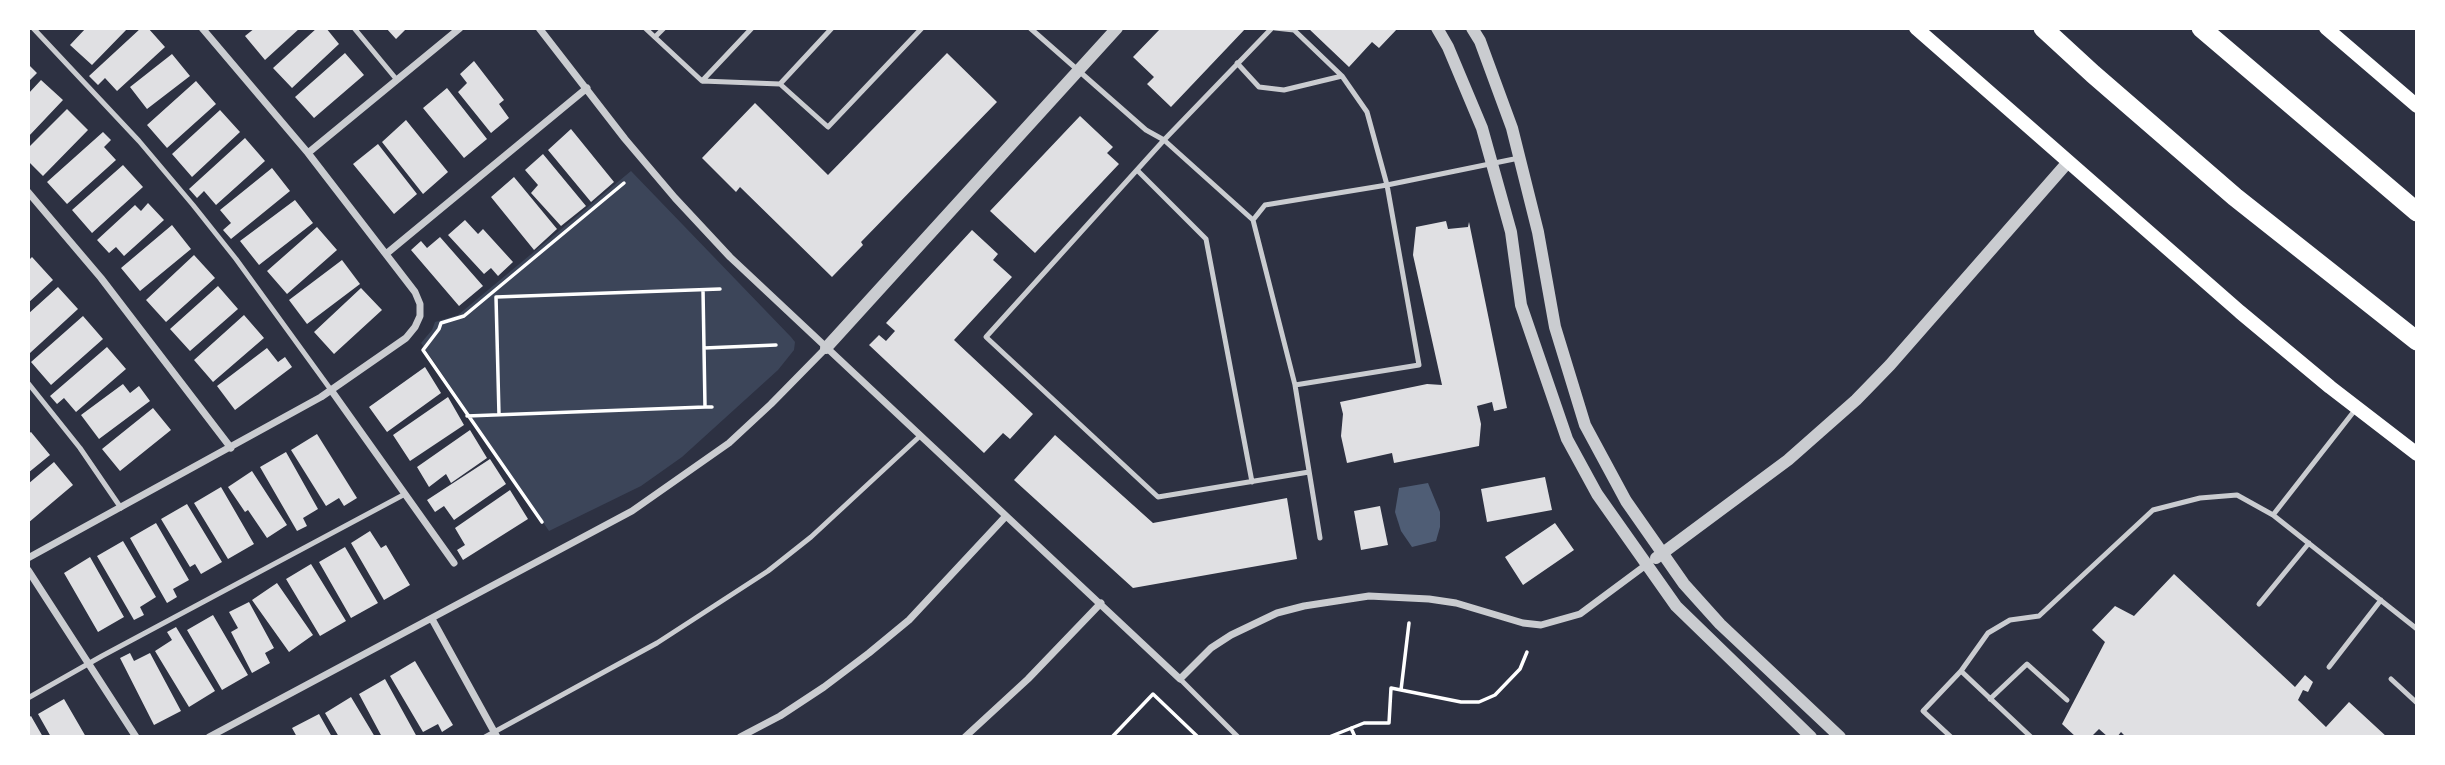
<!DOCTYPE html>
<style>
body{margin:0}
#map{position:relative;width:2445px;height:765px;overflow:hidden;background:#2d3142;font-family:Manrope,sans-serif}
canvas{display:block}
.frame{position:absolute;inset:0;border:30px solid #fff;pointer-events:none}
</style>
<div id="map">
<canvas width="2445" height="765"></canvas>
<div class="frame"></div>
</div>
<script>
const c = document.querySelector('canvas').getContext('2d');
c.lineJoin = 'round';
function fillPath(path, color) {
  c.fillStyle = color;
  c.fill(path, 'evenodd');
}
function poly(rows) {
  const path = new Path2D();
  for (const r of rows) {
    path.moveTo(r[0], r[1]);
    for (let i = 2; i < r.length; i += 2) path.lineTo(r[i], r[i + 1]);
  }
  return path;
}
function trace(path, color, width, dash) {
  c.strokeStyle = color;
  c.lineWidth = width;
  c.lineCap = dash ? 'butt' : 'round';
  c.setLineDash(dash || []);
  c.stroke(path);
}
fillPath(poly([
 [631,171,791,337,795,342,794,350,778,370,682,457,641,486,549,531,421,343,432,330,435,322,458,315]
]), '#3c4559');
fillPath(poly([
 [1428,483,1440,512,1440,527,1436,541,1412,547,1401,531,1395,512,1399,488]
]), '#4f5d75');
fillPath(poly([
 [86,28,128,28,92,65,70,45],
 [141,28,148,28,165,47,117,91,105,78,98,85,89,76],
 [255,28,300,28,265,60,245,36],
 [317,28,326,28,339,44,292,88,273,68],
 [386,28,407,28,396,39],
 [1161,28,1246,28,1171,107,1147,84,1154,77,1133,57],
 [1308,28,1398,28,1379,48,1372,42,1349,67],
 [345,53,364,75,314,118,295,97],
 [947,53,997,102,861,242,863,245,832,277,740,187,736,192,702,158,755,103,828,175],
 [172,54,190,76,147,109,130,87],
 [474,61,504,100,499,104,509,118,491,133,458,92,467,83,460,74],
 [28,64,37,73,28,82],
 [41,80,63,100,28,137,28,94],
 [196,81,216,104,167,148,147,125],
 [447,88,487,139,464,158,423,108],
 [67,109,88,130,43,176,28,161,28,148],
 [220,110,240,132,192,177,172,154],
 [1080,116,1113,147,1107,153,1119,164,1035,253,990,211],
 [406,120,448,172,423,194,382,142],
 [571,129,614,182,591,202,548,150],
 [103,132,111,140,104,147,116,160,67,204,47,182],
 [245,138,265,161,216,205,204,191,197,198,189,189],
 [378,144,417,194,394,214,353,164],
 [543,154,586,206,561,226,531,193,538,185,525,170],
 [123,165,143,187,92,233,72,210],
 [272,168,290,191,231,239,223,230,231,223,220,210],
 [514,177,557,229,534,250,491,197],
 [295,200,313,223,259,265,240,241],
 [148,203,164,220,124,256,116,247,109,253,97,240,135,205,141,211],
 [465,220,478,234,483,229,513,262,498,276,491,268,484,274,448,235],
 [1446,221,1448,229,1468,227,1469,222,1507,408,1494,411,1492,402,1477,406,1481,424,1479,446,1394,463,1392,453,1347,463,1341,436,1343,414,1340,402,1427,384,1442,385,1413,255,1416,227],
 [172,225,191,249,140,291,121,268],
 [317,227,337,250,287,294,267,271],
 [972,230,998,254,993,260,1012,277,954,340,1033,414,1010,439,1003,433,984,453,869,345,879,335,886,341,895,331,886,323],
 [440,237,483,286,459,306,411,250,421,241,427,248],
 [194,255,215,278,166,322,146,300],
 [32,257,53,280,28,303,28,261],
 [342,260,360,284,307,324,289,300],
 [218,286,238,309,190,351,170,329],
 [58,287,78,309,30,353,28,314],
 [361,288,382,310,334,354,314,332],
 [244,315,264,338,213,382,194,360],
 [83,316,103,339,51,385,31,362],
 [107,347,126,369,76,412,64,398,57,404,50,396],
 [267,348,278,362,285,357,292,367,235,410,217,386],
 [425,367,441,393,387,432,369,407],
 [123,384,130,393,139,386,150,401,99,439,81,415],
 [448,397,464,425,410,461,393,435],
 [153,408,171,430,120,471,102,449],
 [470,430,487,458,451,483,446,474,429,487,417,467],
 [31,432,50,455,28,473,28,434],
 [317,434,357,498,344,506,339,498,326,506,291,450],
 [1055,435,1153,523,1287,498,1297,559,1133,588,1014,480],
 [286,452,318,509,303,518,307,526,297,531,260,467],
 [490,459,506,484,454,520,444,506,435,512,427,500],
 [54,462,73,485,28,523,28,484],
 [252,471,287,525,267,538,248,510,245,512,228,487],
 [1545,477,1552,510,1487,522,1481,489],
 [221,487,254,544,228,559,194,503],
 [510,490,528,519,463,560,457,550,465,545,455,528],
 [187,504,222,562,201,574,195,564,190,567,161,519],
 [1380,506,1388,545,1361,550,1354,511],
 [156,523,189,580,173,589,177,597,167,603,130,538],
 [1555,523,1574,550,1523,585,1505,557],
 [370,531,381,548,386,545,410,585,384,600,351,543],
 [123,541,156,597,140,607,144,615,134,620,97,556],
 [345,547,378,603,351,618,319,562],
 [90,557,124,617,98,632,64,573],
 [311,564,346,621,320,636,286,579],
 [2174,574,2295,687,2305,675,2313,682,2308,692,2303,690,2298,700,2326,727,2349,702,2387,737,2126,737,2121,732,2117,737,2108,737,2099,729,2091,737,2076,737,2062,724,2105,642,2092,630,2115,606,2134,616],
 [277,583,313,635,289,652,252,600],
 [249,602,274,648,265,653,270,663,252,673,231,632,238,628,229,612],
 [213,615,248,675,222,690,187,630],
 [176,627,215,691,189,707,155,651,172,640,167,632],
 [130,653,134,661,150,653,181,711,154,725,120,658],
 [415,661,453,725,442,732,438,724,423,732,390,676],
 [385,679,417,737,382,737,359,694],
 [351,697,375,737,339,737,325,713],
 [64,699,86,737,51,737,38,714],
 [319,714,332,737,297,737,292,728],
 [31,716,43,737,28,737,28,718]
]), '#e0e0e3');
trace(poly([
 [703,290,704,348],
 [712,407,705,407,704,348,776,345],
 [499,415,496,297,720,289],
 [467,416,705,407],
 [542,522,423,350,439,329,441,323,464,316,624,183],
 [1401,690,1409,623],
 [1351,728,1355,737],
 [1112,737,1153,694,1198,737],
 [1329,737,1364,723,1389,723,1391,688,1461,702,1479,702,1495,695,1520,669,1527,652]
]), '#fff', 3.5);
trace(poly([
 [33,28,139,141,193,205,236,259,331,390],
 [354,28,397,80],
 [645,28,702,81,780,84,828,127,922,28],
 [1030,28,1146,130,1164,140,1253,220,1295,385,1419,365,1387,185,1519,158],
 [1272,28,1164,140,986,337,1158,497,1309,472],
 [655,37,664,28],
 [1237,63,1259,87,1284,90,1342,76],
 [702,81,752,28],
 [780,84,832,28],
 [1138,171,1206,239,1252,482],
 [1253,220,1265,205,1387,185,1367,112,1342,76,1294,30,1275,28],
 [28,383,80,448,121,508],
 [1295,385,1320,538],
 [2273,515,2417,629],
 [2259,604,2309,543],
 [2329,667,2381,600],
 [1180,679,1238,737],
 [2391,679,2417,703],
 [28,698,102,656,405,494],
 [1990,699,2027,664,2067,700],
 [485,737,657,643,768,571,811,537,920,436],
 [1951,737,1923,711,1961,671],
 [2031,737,1961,671,1988,633,2010,620,2039,616,2153,510,2200,498,2237,495,2273,515,2355,410]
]), '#caccd0', 5);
trace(poly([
 [539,28,625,139,675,198,730,257,1180,679,1211,648,1231,635,1277,613,1304,606,1369,596,1429,599,1456,603,1523,623,1541,625,1580,614,1646,565],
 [308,153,460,28],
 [28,192,101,278,231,448],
 [386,254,587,88],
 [331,390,454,563],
 [28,558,321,397,406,338,415,327,420,316,420,304,415,292,308,153,202,28],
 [28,570,136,737],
 [432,619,497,737],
 [209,737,632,511,729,443,771,404,826,348],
 [740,737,780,716,824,687,869,653,909,620,1006,516],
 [965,737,1028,679,1101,603]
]), '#caccd0', 7);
trace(poly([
 [1437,28,1448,47,1482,128,1511,232,1521,305,1567,439,1597,494,1676,606,1811,737],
 [1472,28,1480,41,1512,128,1538,232,1555,327,1585,425,1626,501,1684,584,1720,624,1840,737],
 [826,348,1117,28],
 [1656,558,1788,460,1856,400,1890,365,2068,162]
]), '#caccd0', 12);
trace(poly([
 [1916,28,2240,312,2330,387,2417,454],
 [2326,28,2417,106]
]), '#fff', 14);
trace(poly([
 [2043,28,2093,74,2235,197,2417,341],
 [2201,28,2417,212]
]), '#fff', 19);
</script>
